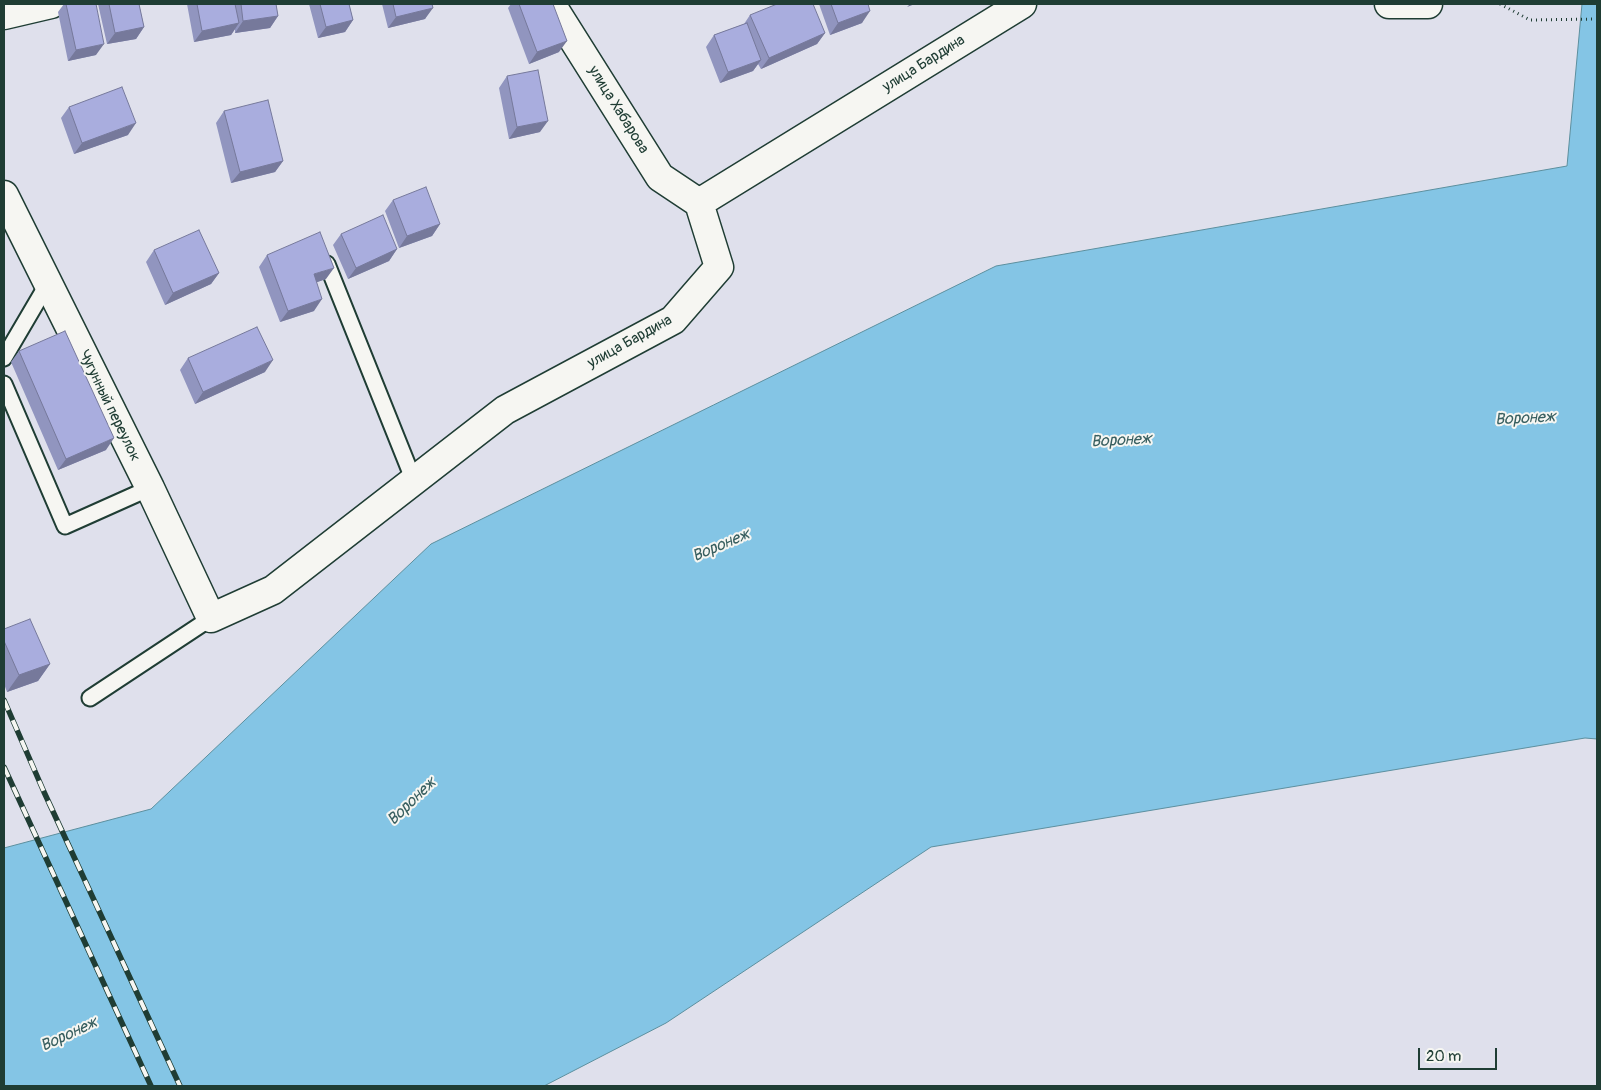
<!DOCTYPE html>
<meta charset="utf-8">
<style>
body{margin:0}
#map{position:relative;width:1601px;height:1090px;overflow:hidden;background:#dfe0ec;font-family:Pangolin,sans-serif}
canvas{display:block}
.frame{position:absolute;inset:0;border:5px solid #1f3d34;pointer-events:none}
.scale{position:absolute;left:1418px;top:1048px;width:79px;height:22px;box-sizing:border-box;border:2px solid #1f3d34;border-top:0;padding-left:6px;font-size:15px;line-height:18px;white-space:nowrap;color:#1f3d34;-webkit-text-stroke:4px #f6f6f2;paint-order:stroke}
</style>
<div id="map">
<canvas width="1601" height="1090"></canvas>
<div class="frame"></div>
<div class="scale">20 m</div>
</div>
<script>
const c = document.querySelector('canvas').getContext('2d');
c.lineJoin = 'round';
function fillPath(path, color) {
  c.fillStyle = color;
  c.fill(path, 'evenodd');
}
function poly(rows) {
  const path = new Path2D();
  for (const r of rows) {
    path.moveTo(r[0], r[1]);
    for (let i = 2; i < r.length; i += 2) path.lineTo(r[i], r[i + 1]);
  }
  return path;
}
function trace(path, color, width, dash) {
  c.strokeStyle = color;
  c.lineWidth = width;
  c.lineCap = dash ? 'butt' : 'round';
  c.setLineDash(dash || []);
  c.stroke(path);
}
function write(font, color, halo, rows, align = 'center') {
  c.font = font + ' Pangolin,sans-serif';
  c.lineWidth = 4;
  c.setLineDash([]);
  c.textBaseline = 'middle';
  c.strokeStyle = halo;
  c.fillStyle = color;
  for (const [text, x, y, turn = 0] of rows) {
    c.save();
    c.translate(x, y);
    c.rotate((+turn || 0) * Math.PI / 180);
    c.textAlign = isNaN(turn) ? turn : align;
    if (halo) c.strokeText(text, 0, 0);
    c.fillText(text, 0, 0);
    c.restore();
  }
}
const water = poly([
 [1582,4,1597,4,1597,739,1585,738,931,847,666,1023,544,1086,4,1086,4,848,151,809,431,544,996,266,1567,166,1582,4]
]);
fillPath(water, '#84c5e5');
trace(water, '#5c8f9e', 1);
const lane = poly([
 [327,264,414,481],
 [4,358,48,283],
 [4,384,65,526,150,488],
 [90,698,211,618]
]);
const street = poly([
 [551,4,660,177,699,203],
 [1389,4,1428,4],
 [4,15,51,4],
 [4,195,150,488,211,618,273,590,505,410,673,320,719,267,699,203,1022,4]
]);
trace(lane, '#1f3d34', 19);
trace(street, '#1f3d34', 31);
trace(poly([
 [1500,4,1530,20,1597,19]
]), '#1f3d34', 3, [1, 4]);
trace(lane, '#f6f6f2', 15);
trace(street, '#f6f6f2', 28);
const rail = poly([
 [4,700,44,792,180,1086],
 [4,767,151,1086]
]);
trace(rail, '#1f3d34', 5.5);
trace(rail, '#f6f6f2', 4, [11]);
fillPath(poly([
 [64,4,96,4,96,55,68,61,58,12],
 [98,4,139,4,144,27,136,39,107,44],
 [187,4,276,4,278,16,270,28,235,33,235,29,231,35,194,42],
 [309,4,349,4,353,20,345,32,318,38],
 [382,4,432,4,425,19,388,28],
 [511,4,553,4,559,52,529,64,508,8],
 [819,4,868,4,862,23,830,35],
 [750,15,825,33,817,44,761,69,758,64,753,71,720,83,706,47,714,35,744,24],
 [507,76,540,132,509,139,499,88],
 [69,107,128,135,74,154,61,118],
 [224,111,283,161,275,172,231,183,216,123],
 [393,200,440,224,432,236,399,248,385,211],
 [341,234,397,249,389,261,348,279,333,245],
 [154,250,219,273,211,284,165,305,146,262],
 [267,255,326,279,317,282,314,311,280,322,259,267],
 [19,351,106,450,58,470,11,362],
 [188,358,265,372,195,404,180,370],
 [4,629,50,664,38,681,7,692,4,684]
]), '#9195bf');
fillPath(poly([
 [910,4,915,4,907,7],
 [433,8,425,19,388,28,396,17],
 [870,11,862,23,830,35,838,23],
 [278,16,270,28,235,33,243,21],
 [353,20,345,32,318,38,326,27],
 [239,23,231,35,194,42,202,31],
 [144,27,136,39,107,44,115,33],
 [825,33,817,44,761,69,769,58],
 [567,41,559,52,529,64,537,52],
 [104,44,96,55,68,61,76,50],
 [761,60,753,71,720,83,728,72],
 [548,121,540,132,509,139,517,127],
 [136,123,128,135,74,154,82,143],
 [283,161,275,172,231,183,240,172],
 [440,224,432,236,399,248,407,236],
 [397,249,389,261,348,279,356,268],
 [334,268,326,279,306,286,314,274],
 [219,273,211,284,165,305,173,293],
 [322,299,314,311,280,322,288,311],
 [273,360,265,372,195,404,203,392],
 [114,438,106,450,58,470,66,459],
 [50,664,38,681,7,692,19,675]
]), '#76799b');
const building = poly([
 [66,4,96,4,104,44,76,50,66,4],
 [109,4,139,4,144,27,115,33,109,4],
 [197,4,235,4,239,23,202,31,197,4],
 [241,4,276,4,278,16,243,21,241,4],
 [320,4,349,4,353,20,326,27,320,4],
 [393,4,432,4,433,8,396,17,393,4],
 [519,4,553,4,567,41,537,52,519,4],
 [777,4,813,4,825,33,769,58,750,15,777,4],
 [831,4,868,4,870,11,838,23,831,4],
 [747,23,761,60,728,72,714,35,747,23],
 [538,70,548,121,517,127,507,76,538,70],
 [122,87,136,123,82,143,69,107,122,87],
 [268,100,283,161,240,172,224,111,268,100],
 [426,187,440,224,407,236,393,200,426,187],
 [383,215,397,249,356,268,341,234,383,215],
 [199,230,219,273,173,293,154,250,199,230],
 [320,232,334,268,314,274,322,299,288,311,267,255,320,232],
 [257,327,273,360,203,392,188,358,257,327],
 [65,331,114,438,66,459,19,351,65,331],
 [30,619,50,664,19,675,4,641,4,629,30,619]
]);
fillPath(building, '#a9adde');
trace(building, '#76799b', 1);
write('15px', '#1f3d34', '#f6f6f2', [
 ["улица Бардина",924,64,-32],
 ["улица Хабарова",618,110,58],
 ["улица Бардина",630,342,-29],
 ["Чугунный переулок",109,406,64]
]);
write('italic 16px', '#385f60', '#f6f6f2', [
 ["Воронеж",1525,419,-3],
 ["Воронеж",1121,441,-3],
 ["Воронеж",721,546,-23],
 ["Воронеж",412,802,-44],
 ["Воронеж",69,1035,-25]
]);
</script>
